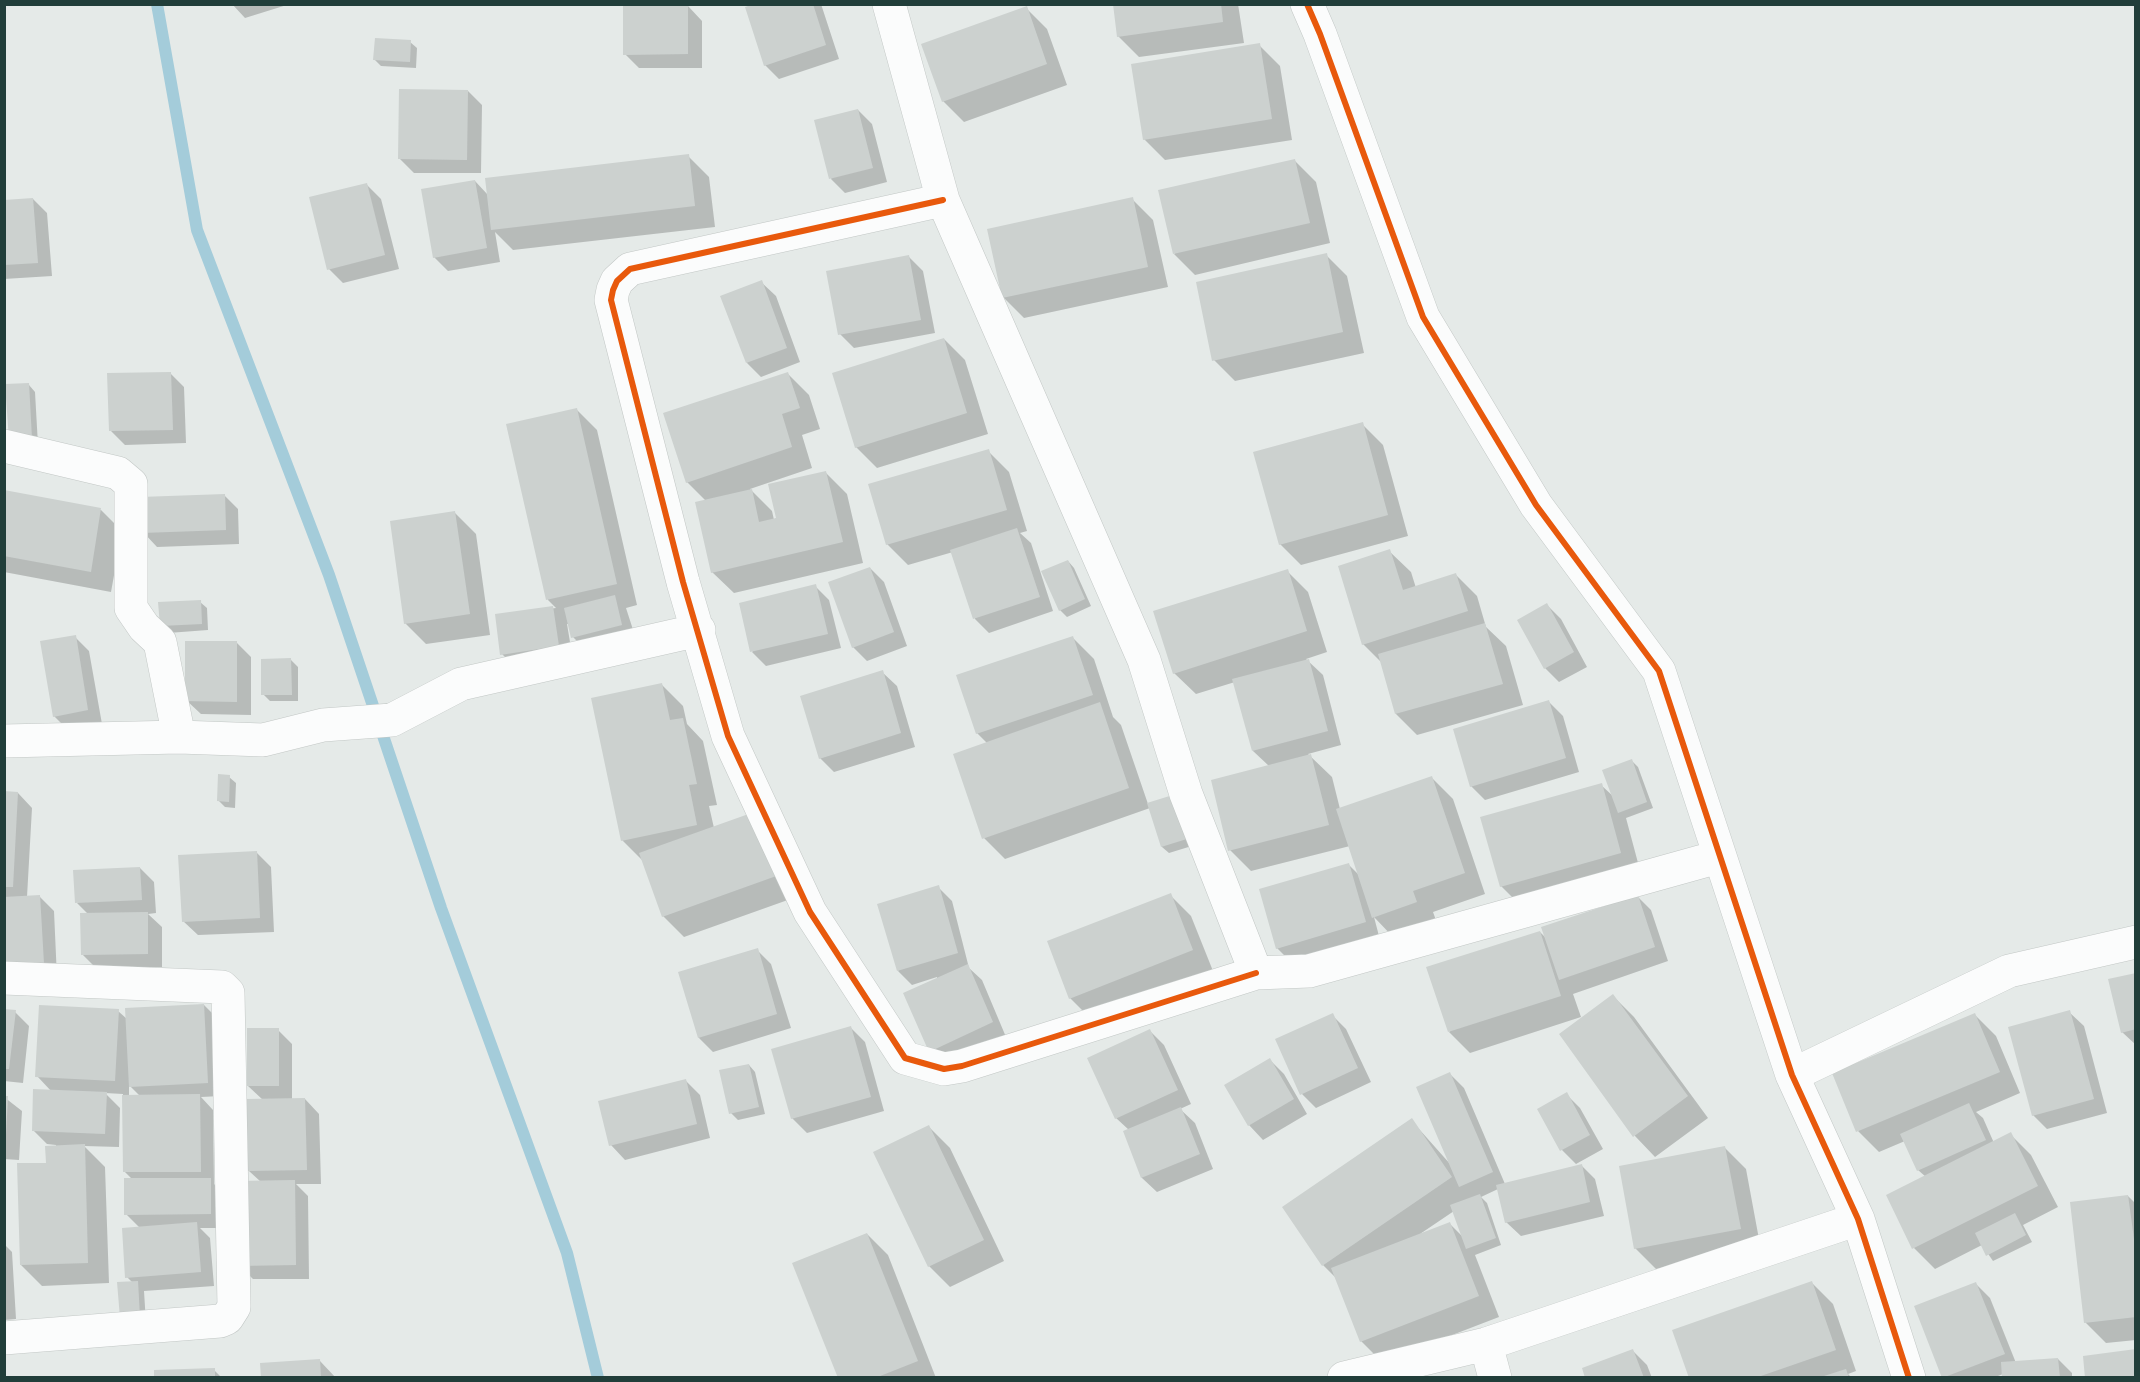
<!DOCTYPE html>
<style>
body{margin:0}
#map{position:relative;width:2140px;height:1382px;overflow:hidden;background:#e5eae8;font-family:Cabin,sans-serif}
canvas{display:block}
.frame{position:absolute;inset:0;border:6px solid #213e3a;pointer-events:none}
</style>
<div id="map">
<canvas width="2140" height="1382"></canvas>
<div class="frame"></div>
</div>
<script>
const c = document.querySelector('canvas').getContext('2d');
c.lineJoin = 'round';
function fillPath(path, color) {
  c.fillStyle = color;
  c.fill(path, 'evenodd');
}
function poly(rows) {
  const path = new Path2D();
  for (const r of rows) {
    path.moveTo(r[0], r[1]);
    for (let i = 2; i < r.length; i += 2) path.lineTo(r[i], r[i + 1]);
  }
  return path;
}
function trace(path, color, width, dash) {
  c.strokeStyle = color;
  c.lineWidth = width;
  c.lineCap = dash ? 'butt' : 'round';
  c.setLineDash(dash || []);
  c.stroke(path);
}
fillPath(poly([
 [232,4,290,4,245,18],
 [759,4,821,4,839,59,779,79,765,65],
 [1114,4,1238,4,1244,43,1139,57,1118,36],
 [688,6,702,21,702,68,639,68,625,54],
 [1026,8,1047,29,1067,85,964,122,943,101],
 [410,42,417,48,416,68,381,66,374,59],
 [1259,45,1280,66,1292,140,1165,160,1144,139],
 [468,91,482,105,481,173,414,173,400,159],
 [858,110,872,124,887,182,845,193,831,179],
 [688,156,709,177,715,227,513,250,495,232,500,262,448,271,434,257,475,181,488,195],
 [1295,161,1316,182,1330,243,1195,275,1174,254],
 [367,185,381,199,399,269,343,283,329,269],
 [33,199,47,213,52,276,4,279,4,201],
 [1132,199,1153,220,1168,287,1024,318,1003,297],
 [1326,255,1347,276,1364,353,1235,381,1214,360],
 [909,257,923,271,935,333,854,348,840,334],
 [761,282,776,296,800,362,761,377,747,363],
 [944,339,965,360,988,434,877,468,856,447],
 [170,373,184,387,186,443,125,445,111,431],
 [788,374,809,395,820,429,802,435,812,468,750,489,772,511,774,520,826,473,847,494,863,563,734,593,712,572,706,501,687,482],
 [29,385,35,392,38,445,17,446],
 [576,409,597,430,637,605,626,608,636,639,587,651,573,637,570,624,567,624,573,660,516,668,502,654,496,615,556,608,548,600,507,426],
 [1362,424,1383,445,1408,536,1301,565,1280,544],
 [988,451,1009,472,1027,531,1020,533,1031,543,1053,611,989,633,975,619,953,552,908,565,887,544],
 [4,492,101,510,122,531,111,592,4,572],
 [224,495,238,509,239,544,157,547,143,532],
 [455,513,476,534,490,635,426,644,405,623],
 [1389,551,1411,572,1416,588,1456,575,1477,596,1486,627,1506,646,1523,705,1417,735,1396,714,1382,663,1363,644],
 [1068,561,1074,568,1091,606,1067,617,1060,610],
 [870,568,884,582,907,646,867,661,853,647],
 [1287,571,1308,592,1327,652,1306,659,1323,675,1341,745,1308,754,1332,777,1340,809,1432,778,1453,799,1485,894,1433,912,1437,923,1394,938,1374,917,1379,936,1291,962,1277,948,1348,864,1360,876,1350,846,1251,871,1230,850,1269,766,1253,751,1235,682,1196,694,1174,673],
 [815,586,829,600,841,648,766,666,752,652],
 [200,602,207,608,208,630,168,633,160,604],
 [1547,605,1561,619,1587,667,1559,682,1545,668],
 [75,637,89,651,102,724,68,730,54,716],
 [1073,638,1094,659,1113,717,1121,725,1148,804,1195,845,1169,853,1162,847,1150,808,1005,859,984,838,987,743,977,733],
 [237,643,251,657,251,715,201,714,186,700],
 [291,660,298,667,298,701,270,701,263,694],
 [882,672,897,686,915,747,834,772,820,758],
 [662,685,683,706,687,724,703,741,717,805,709,806,714,828,756,813,799,896,684,937,663,916,643,861,622,840],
 [1549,702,1563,716,1579,772,1485,800,1471,786],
 [1632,761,1638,767,1653,808,1626,818,1641,874,1522,907,1501,886,1601,785,1614,797],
 [229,777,236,783,235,808,225,807,218,800],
 [4,792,18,793,32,808,27,897,40,897,54,911,57,978,4,980],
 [257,853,271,867,274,932,198,935,183,921],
 [140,868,154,882,156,913,148,914,162,927,162,967,96,968,82,954,88,914,77,903],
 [938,887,952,901,969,968,982,980,1006,1037,944,1065,930,1051,937,977,912,985,898,971],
 [1170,895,1191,916,1213,971,1091,1019,1070,998],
 [1637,896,1651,910,1668,961,1573,994,1581,1017,1470,1053,1449,1032,1540,932,1547,939],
 [757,950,771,964,791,1028,713,1052,699,1038,680,973],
 [2136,975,2136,1045,2122,1032],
 [1613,996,1634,1017,1708,1118,1655,1157,1635,1136],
 [204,1005,218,1019,221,1096,201,1097,213,1110,214,1184,224,1194,224,1228,200,1228,210,1238,214,1286,144,1291,146,1323,128,1324,132,1282,127,1277,140,1228,126,1214,133,1180,124,1171,123,1094,105,1093,120,1108,119,1147,84,1146,105,1167,109,1283,42,1286,21,1265,47,1164,56,1147,56,1145,47,1144,33,1130,52,1092,37,1076,118,1011,127,1019],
 [129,1085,140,1096,129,1096],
 [4,1010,15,1012,29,1026,23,1083,4,1081],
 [2069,1012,2084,1026,2107,1113,2047,1129,2033,1115],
 [1332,1015,1346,1029,1371,1082,1316,1108,1302,1094],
 [1975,1015,1996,1036,2020,1093,1976,1112,1983,1118,1994,1143,2010,1134,2031,1155,2058,1207,2023,1225,2032,1242,1993,1261,1982,1245,1935,1269,1914,1248,1926,1177,1918,1170,1905,1141,1879,1152,1858,1131],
 [851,1028,865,1042,884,1111,807,1133,792,1118],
 [278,1030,292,1044,292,1100,305,1099,319,1114,321,1184,296,1184,308,1196,309,1279,253,1279,239,1265,261,1182,249,1171,263,1100,248,1086],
 [1150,1031,1164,1045,1191,1104,1180,1109,1195,1123,1213,1169,1157,1192,1142,1178,1125,1132,1129,1130,1116,1118],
 [1270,1060,1284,1074,1307,1114,1263,1140,1249,1125,1226,1086],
 [749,1065,755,1072,765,1114,738,1120,731,1113],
 [1450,1074,1464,1088,1505,1184,1581,1165,1595,1179,1604,1216,1521,1236,1506,1222,1498,1189,1481,1197,1487,1203,1501,1245,1475,1255,1499,1317,1382,1362,1361,1341,1337,1279,1323,1265,1411,1120,1451,1165],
 [1454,1211,1463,1237,1450,1224,1420,1234],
 [686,1081,700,1095,710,1138,625,1160,611,1145],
 [1566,1094,1580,1108,1603,1149,1576,1164,1562,1150,1539,1109],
 [4,1097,22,1111,19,1160,4,1159],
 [929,1127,950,1148,1004,1261,950,1287,929,1266],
 [1725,1148,1746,1169,1761,1250,1656,1269,1635,1248],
 [2128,1196,2136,1204,2136,1340,2106,1343,2085,1322],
 [867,1234,888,1255,936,1378,839,1378],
 [4,1244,12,1252,16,1319,4,1320],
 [1812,1283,1833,1304,1856,1371,1848,1374,1852,1378,1690,1378],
 [1976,1284,1990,1298,2016,1363,2058,1359,2072,1373,2072,1378,2003,1378,2003,1374,1993,1378,1944,1378,1916,1307],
 [1633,1351,1647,1365,1652,1378,1587,1378],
 [320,1361,336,1378,262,1378],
 [214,1370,222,1378,155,1378]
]), '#0003');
trace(poly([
 [157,4,197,230,329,575,441,908,567,1253,598,1378]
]), '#a4ccda', 12);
fillPath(poly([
 [754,4,813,4,826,45,764,66,745,7],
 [1113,4,1221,4,1223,22,1117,37],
 [623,5,688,5,688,54,623,55],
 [1027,6,1047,64,942,102,921,44],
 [375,38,411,40,410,62,373,60],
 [1260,43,1272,119,1143,140,1131,64],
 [399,89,468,90,467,160,398,159],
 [858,109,873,168,829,179,814,120],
 [689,154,695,206,491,230,485,178],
 [1295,159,1310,223,1173,254,1158,190],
 [475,180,487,248,433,258,421,189],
 [367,183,385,255,327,270,309,197],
 [1133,197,1148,267,1002,298,987,229],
 [33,198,38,263,4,265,4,200],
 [1327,253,1343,332,1212,361,1196,282],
 [909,255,921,320,838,335,826,271],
 [762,280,787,348,746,363,720,296],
 [944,338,967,413,855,448,832,373],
 [171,372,173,430,109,431,107,373],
 [788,372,800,408,782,414,792,447,686,483,663,413],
 [29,383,32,439,9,440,5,384],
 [577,408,617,584,546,600,506,424],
 [1363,422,1388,515,1279,545,1253,452],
 [989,449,1007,510,886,545,868,484],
 [826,471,843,542,711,573,695,502,752,489,759,522,776,518,768,484],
 [4,490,101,508,91,572,4,556],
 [225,494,226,530,141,533,140,497],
 [455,511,470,614,404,624,390,521],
 [1017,528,1040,597,973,619,950,550],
 [1390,549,1403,590,1456,573,1468,611,1362,645,1338,566],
 [1068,560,1085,599,1059,611,1041,571],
 [870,567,894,632,852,648,828,582],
 [1288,569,1307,631,1173,674,1153,611],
 [816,584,828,634,750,652,739,603],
 [615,595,622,625,571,638,564,608],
 [201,600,202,624,160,626,158,602],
 [1547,603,1574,652,1544,669,1517,620],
 [553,606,559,646,500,655,495,614],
 [1485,623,1503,684,1395,714,1378,654],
 [76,635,88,710,53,717,40,641],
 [1073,636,1093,695,976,734,956,675],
 [185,641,237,641,237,702,185,701],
 [291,658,292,695,261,695,261,659],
 [1309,659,1328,731,1252,751,1232,679],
 [883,670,901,733,819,759,800,696],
 [662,683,670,720,683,718,697,784,689,785,697,825,621,841,591,698],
 [1549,700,1566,758,1470,787,1453,729],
 [1100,702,1129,788,982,839,953,754],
 [1311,754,1329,825,1228,851,1211,780],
 [1632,759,1647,802,1618,813,1602,770],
 [218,774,230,775,229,802,217,801],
 [1432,776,1465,873,1413,891,1417,902,1372,918,1336,809],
 [1602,783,1621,853,1500,887,1480,817],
 [4,791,18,792,13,887,4,887],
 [1176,794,1190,838,1161,847,1147,803],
 [757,811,779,875,662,917,639,853],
 [257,851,260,918,182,922,178,855],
 [1349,863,1366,922,1276,949,1259,889],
 [140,867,142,900,75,903,73,870],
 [939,885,958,953,897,971,877,904],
 [1171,893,1193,950,1069,999,1047,941],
 [40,895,44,964,4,966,4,897],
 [1638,895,1655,947,1559,980,1541,927],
 [148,912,148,954,81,955,80,913],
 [1540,931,1561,996,1448,1032,1426,967],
 [758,948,777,1014,698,1038,678,972],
 [968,964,993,1022,929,1052,903,993],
 [2136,973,2136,1029,2121,1033,2108,979],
 [1613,994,1688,1096,1633,1137,1559,1034],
 [204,1004,208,1083,129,1087,125,1008],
 [39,1005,119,1009,115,1081,35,1077],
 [4,1009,16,1010,9,1069,4,1069],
 [2070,1010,2094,1099,2032,1116,2008,1027],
 [1333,1013,1358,1068,1300,1095,1275,1039],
 [1975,1013,2000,1072,1856,1132,1832,1073],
 [851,1026,871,1097,791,1119,771,1049],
 [247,1028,279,1028,279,1086,247,1086],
 [1150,1029,1178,1090,1115,1119,1087,1058],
 [1270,1058,1294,1099,1248,1126,1224,1085],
 [749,1064,759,1107,729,1114,719,1070],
 [1450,1072,1493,1172,1459,1187,1416,1087],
 [686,1079,697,1124,609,1146,598,1101],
 [33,1089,107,1092,105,1134,32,1131],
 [1567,1092,1590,1135,1560,1151,1537,1109],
 [200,1094,201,1172,123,1172,122,1095],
 [4,1096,8,1096,6,1134,4,1134],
 [305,1098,307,1170,248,1171,246,1099],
 [1969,1103,1986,1140,1917,1171,1900,1134],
 [1181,1107,1200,1154,1141,1178,1123,1131],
 [1412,1118,1452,1177,1322,1266,1282,1207],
 [929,1125,984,1240,928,1267,873,1152],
 [2011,1132,2038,1186,1912,1249,1886,1195],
 [85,1144,88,1263,20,1265,17,1163,46,1163,45,1146],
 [1725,1146,1741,1229,1634,1249,1619,1166],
 [1582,1164,1590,1202,1505,1223,1496,1185],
 [124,1178,211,1178,211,1214,124,1215],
 [295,1180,296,1265,237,1266,236,1181],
 [1480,1194,1496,1238,1466,1249,1450,1205],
 [2128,1195,2136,1254,2136,1317,2084,1323,2070,1202],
 [2015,1213,2026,1235,1986,1256,1975,1233],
 [197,1222,201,1272,125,1278,122,1228],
 [1450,1222,1479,1296,1360,1342,1331,1268],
 [867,1233,918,1361,875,1378,838,1378,792,1263],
 [138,1281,140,1317,120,1318,117,1282],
 [1812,1281,1836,1350,1755,1378,1689,1378,1672,1330],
 [1976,1282,2005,1354,1942,1378,1914,1306],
 [1633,1349,1644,1378,1585,1378,1582,1368],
 [2136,1349,2136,1378,2085,1378,2083,1356],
 [2058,1358,2060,1378,2002,1378,2001,1362],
 [320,1359,321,1378,261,1378,260,1363],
 [215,1368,215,1378,154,1378,154,1370],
 [1846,1369,1849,1378,1822,1378,1821,1377]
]), '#ccd1cf');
const street = poly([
 [889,4,943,200,1144,660,1186,794,1256,973,1309,971,1718,857],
 [1307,4,1320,34,1423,317,1536,505,1659,671,1792,1075,1858,1219,1909,1378],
 [943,200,630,269,617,281,613,290,611,300,683,582,728,736,810,912,905,1058,944,1069,962,1066,1256,973],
 [4,446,118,473,131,484,131,608,144,627,160,642,179,737],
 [4,741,179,737,263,740,323,725,392,720,461,684,699,630],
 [4,978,222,987,228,993,234,1307,227,1318,220,1321,4,1338],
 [1792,1075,2009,971,2136,942],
 [1486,1344,1495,1378],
 [1344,1378,1486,1344,1858,1219]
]);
trace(street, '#c2c7c5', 34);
trace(street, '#fbfcfc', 33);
trace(poly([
 [1307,4,1320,34,1423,317,1536,505,1659,671,1792,1075,1858,1219,1909,1378],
 [943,200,630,269,617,281,613,290,611,300,683,582,728,736,810,912,905,1058,944,1069,962,1066,1256,973]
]), '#e8590c', 6);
</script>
